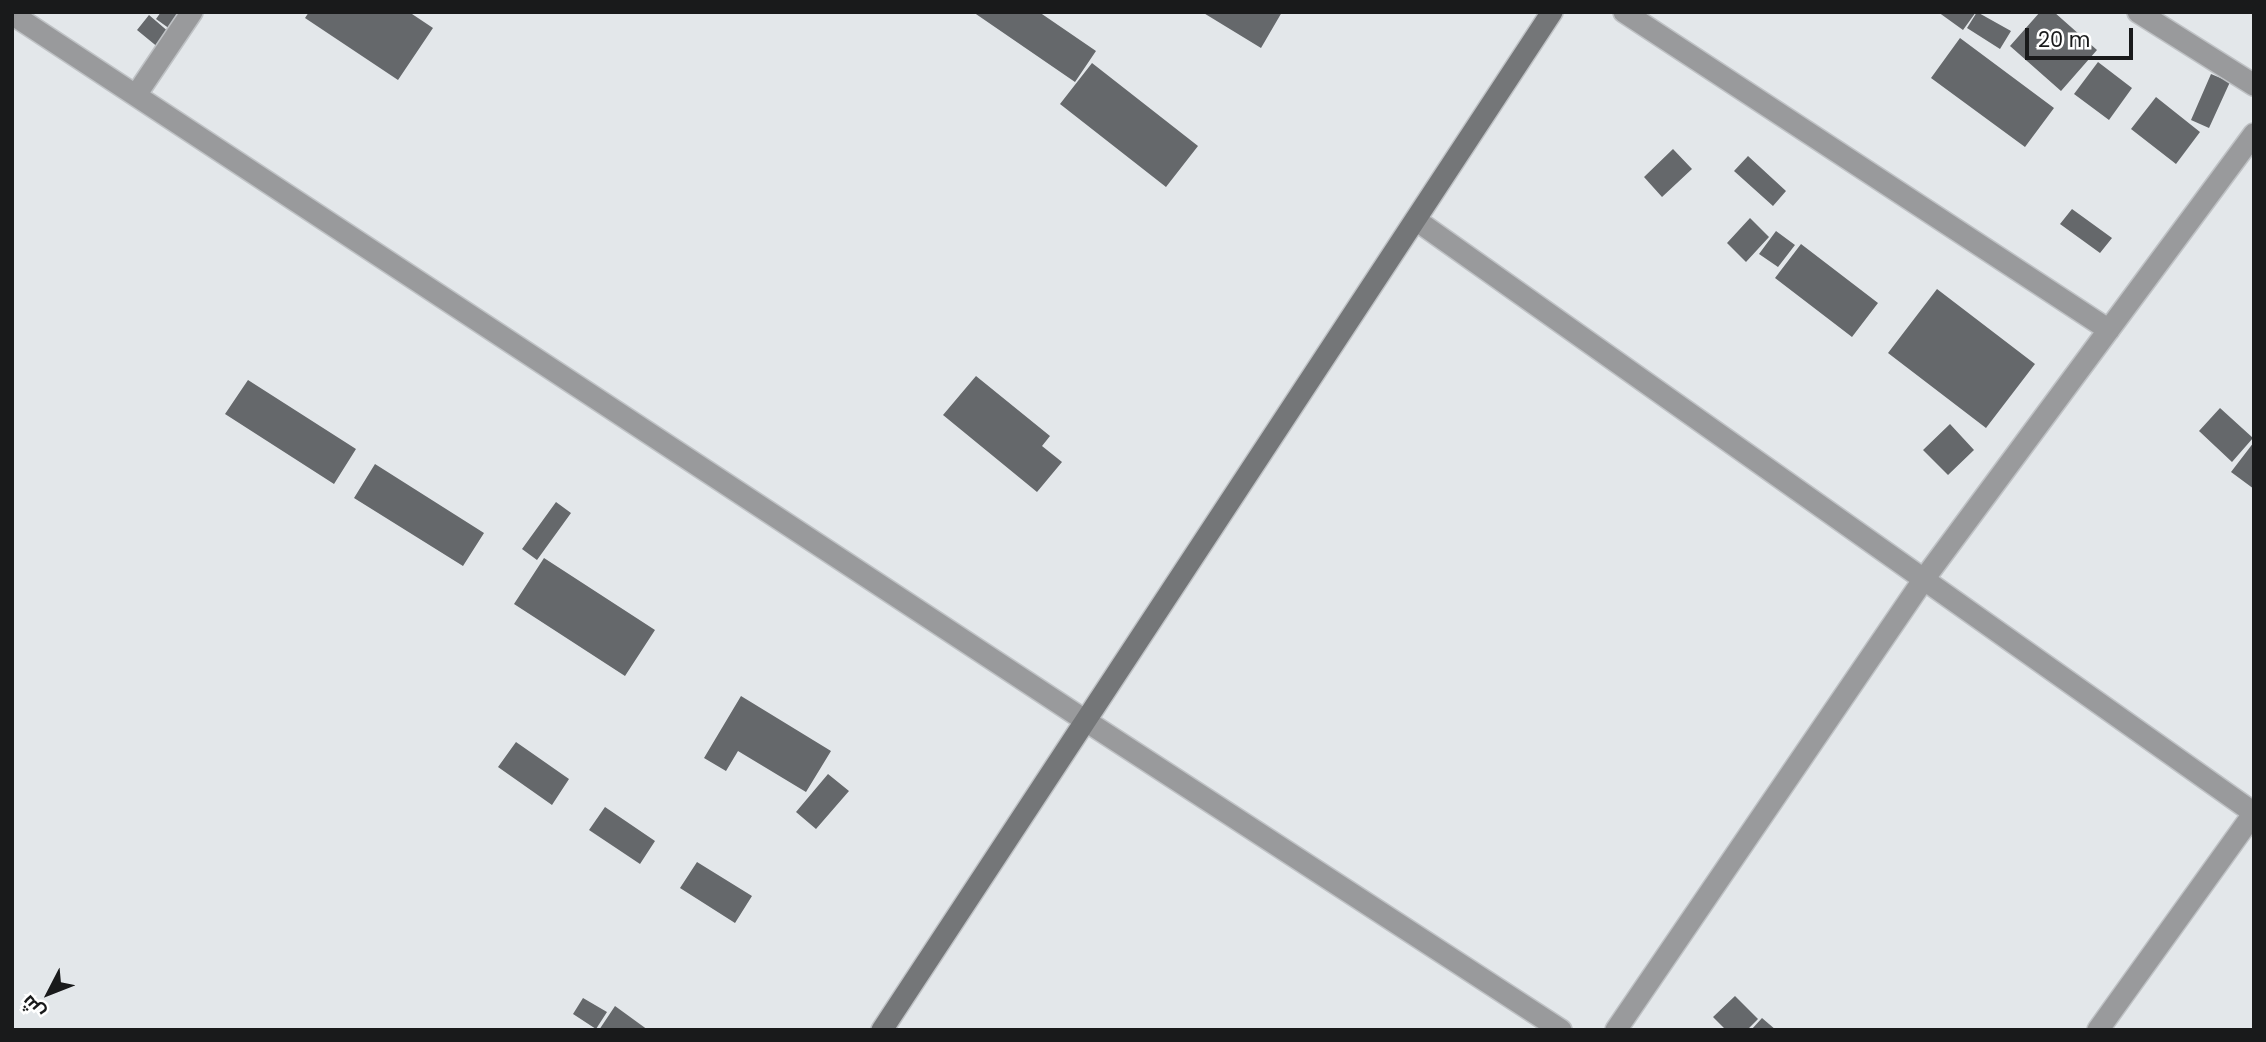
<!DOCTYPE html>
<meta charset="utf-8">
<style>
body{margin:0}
#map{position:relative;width:2266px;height:1042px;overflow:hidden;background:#e3e7ea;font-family:Poppins,Cairo,sans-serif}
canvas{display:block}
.frame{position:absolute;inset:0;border:14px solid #191a1b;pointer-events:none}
.north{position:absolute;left:14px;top:958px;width:70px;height:70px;-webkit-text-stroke:5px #fff;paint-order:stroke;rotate:228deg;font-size:19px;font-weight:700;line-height:28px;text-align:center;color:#191a1b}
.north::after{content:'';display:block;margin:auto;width:24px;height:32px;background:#191a1b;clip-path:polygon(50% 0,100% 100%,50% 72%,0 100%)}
.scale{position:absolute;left:2025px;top:28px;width:108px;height:32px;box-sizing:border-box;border:4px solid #191a1b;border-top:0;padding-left:9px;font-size:21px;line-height:24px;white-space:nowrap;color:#191a1b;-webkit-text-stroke:5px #fff;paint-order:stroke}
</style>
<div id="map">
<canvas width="2266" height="1042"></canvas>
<div class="frame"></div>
<div class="north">ش</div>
<div class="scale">20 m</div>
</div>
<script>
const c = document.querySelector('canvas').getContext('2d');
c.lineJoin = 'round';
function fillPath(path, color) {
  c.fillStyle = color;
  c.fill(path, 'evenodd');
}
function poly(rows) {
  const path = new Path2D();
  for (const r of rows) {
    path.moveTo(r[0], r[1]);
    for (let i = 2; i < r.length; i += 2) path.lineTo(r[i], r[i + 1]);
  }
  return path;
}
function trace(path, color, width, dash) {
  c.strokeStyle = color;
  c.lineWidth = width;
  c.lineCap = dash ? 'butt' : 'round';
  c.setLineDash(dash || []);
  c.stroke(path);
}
fillPath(poly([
 [161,12,175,12,186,20,177,34,156,19],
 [309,12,409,12,433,28,398,80,305,18],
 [973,12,1039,12,1096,51,1075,82],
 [1202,12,1282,12,1261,48],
 [1938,12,1976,12,1963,30],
 [1977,12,2011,31,2000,49,1967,28],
 [2040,12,2054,12,2097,50,2061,91,2010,46],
 [149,15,177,39,165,53,137,30],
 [1960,38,2054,108,2025,147,1931,78],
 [2098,62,2132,88,2109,120,2074,94],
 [1092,63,1198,146,1166,187,1060,104],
 [2211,74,2230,82,2209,128,2191,120],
 [2156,97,2200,132,2176,164,2131,129],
 [1673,149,1692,169,1662,197,1644,177],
 [1748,156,1786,191,1773,206,1734,171],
 [2072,209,2112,238,2100,253,2060,224],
 [1750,218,1769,237,1746,262,1727,243],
 [1776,231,1795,245,1778,267,1759,254],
 [1801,244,1878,303,1852,337,1775,278],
 [1937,289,2035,364,1986,428,1888,353],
 [976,376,1050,436,1042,446,1062,462,1037,492,943,415],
 [248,380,356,449,334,484,225,414],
 [2220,408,2253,438,2232,462,2199,431],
 [1950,424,1974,450,1948,475,1923,450],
 [2254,442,2254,489,2231,472],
 [375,464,484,533,463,566,354,498],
 [556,502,571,513,537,560,522,549],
 [544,558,655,630,625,676,514,604],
 [741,696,831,751,806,792,738,751,726,771,704,758],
 [516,742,569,779,552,805,498,767],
 [828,774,849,791,816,829,796,812],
 [605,807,655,841,640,864,589,830],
 [697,862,752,896,735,923,680,888],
 [1735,996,1758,1019,1747,1030,1726,1030,1713,1017],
 [583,998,607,1012,596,1029,573,1014],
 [615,1006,648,1030,599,1030],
 [1762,1018,1776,1030,1751,1030]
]), '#65686b');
const street = poly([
 [1624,12,2109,330],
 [2138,12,2254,85],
 [12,14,1086,721,1561,1030],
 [136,95,192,12],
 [1416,220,2254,813],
 [1616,1030,1924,579,2254,134],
 [2098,1030,2254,813]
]);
const secondary = poly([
 [882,1030,1552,12]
]);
trace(street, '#bfc2c5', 24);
trace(secondary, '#bfc2c5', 24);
trace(street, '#999a9c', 21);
trace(secondary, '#747678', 21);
</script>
